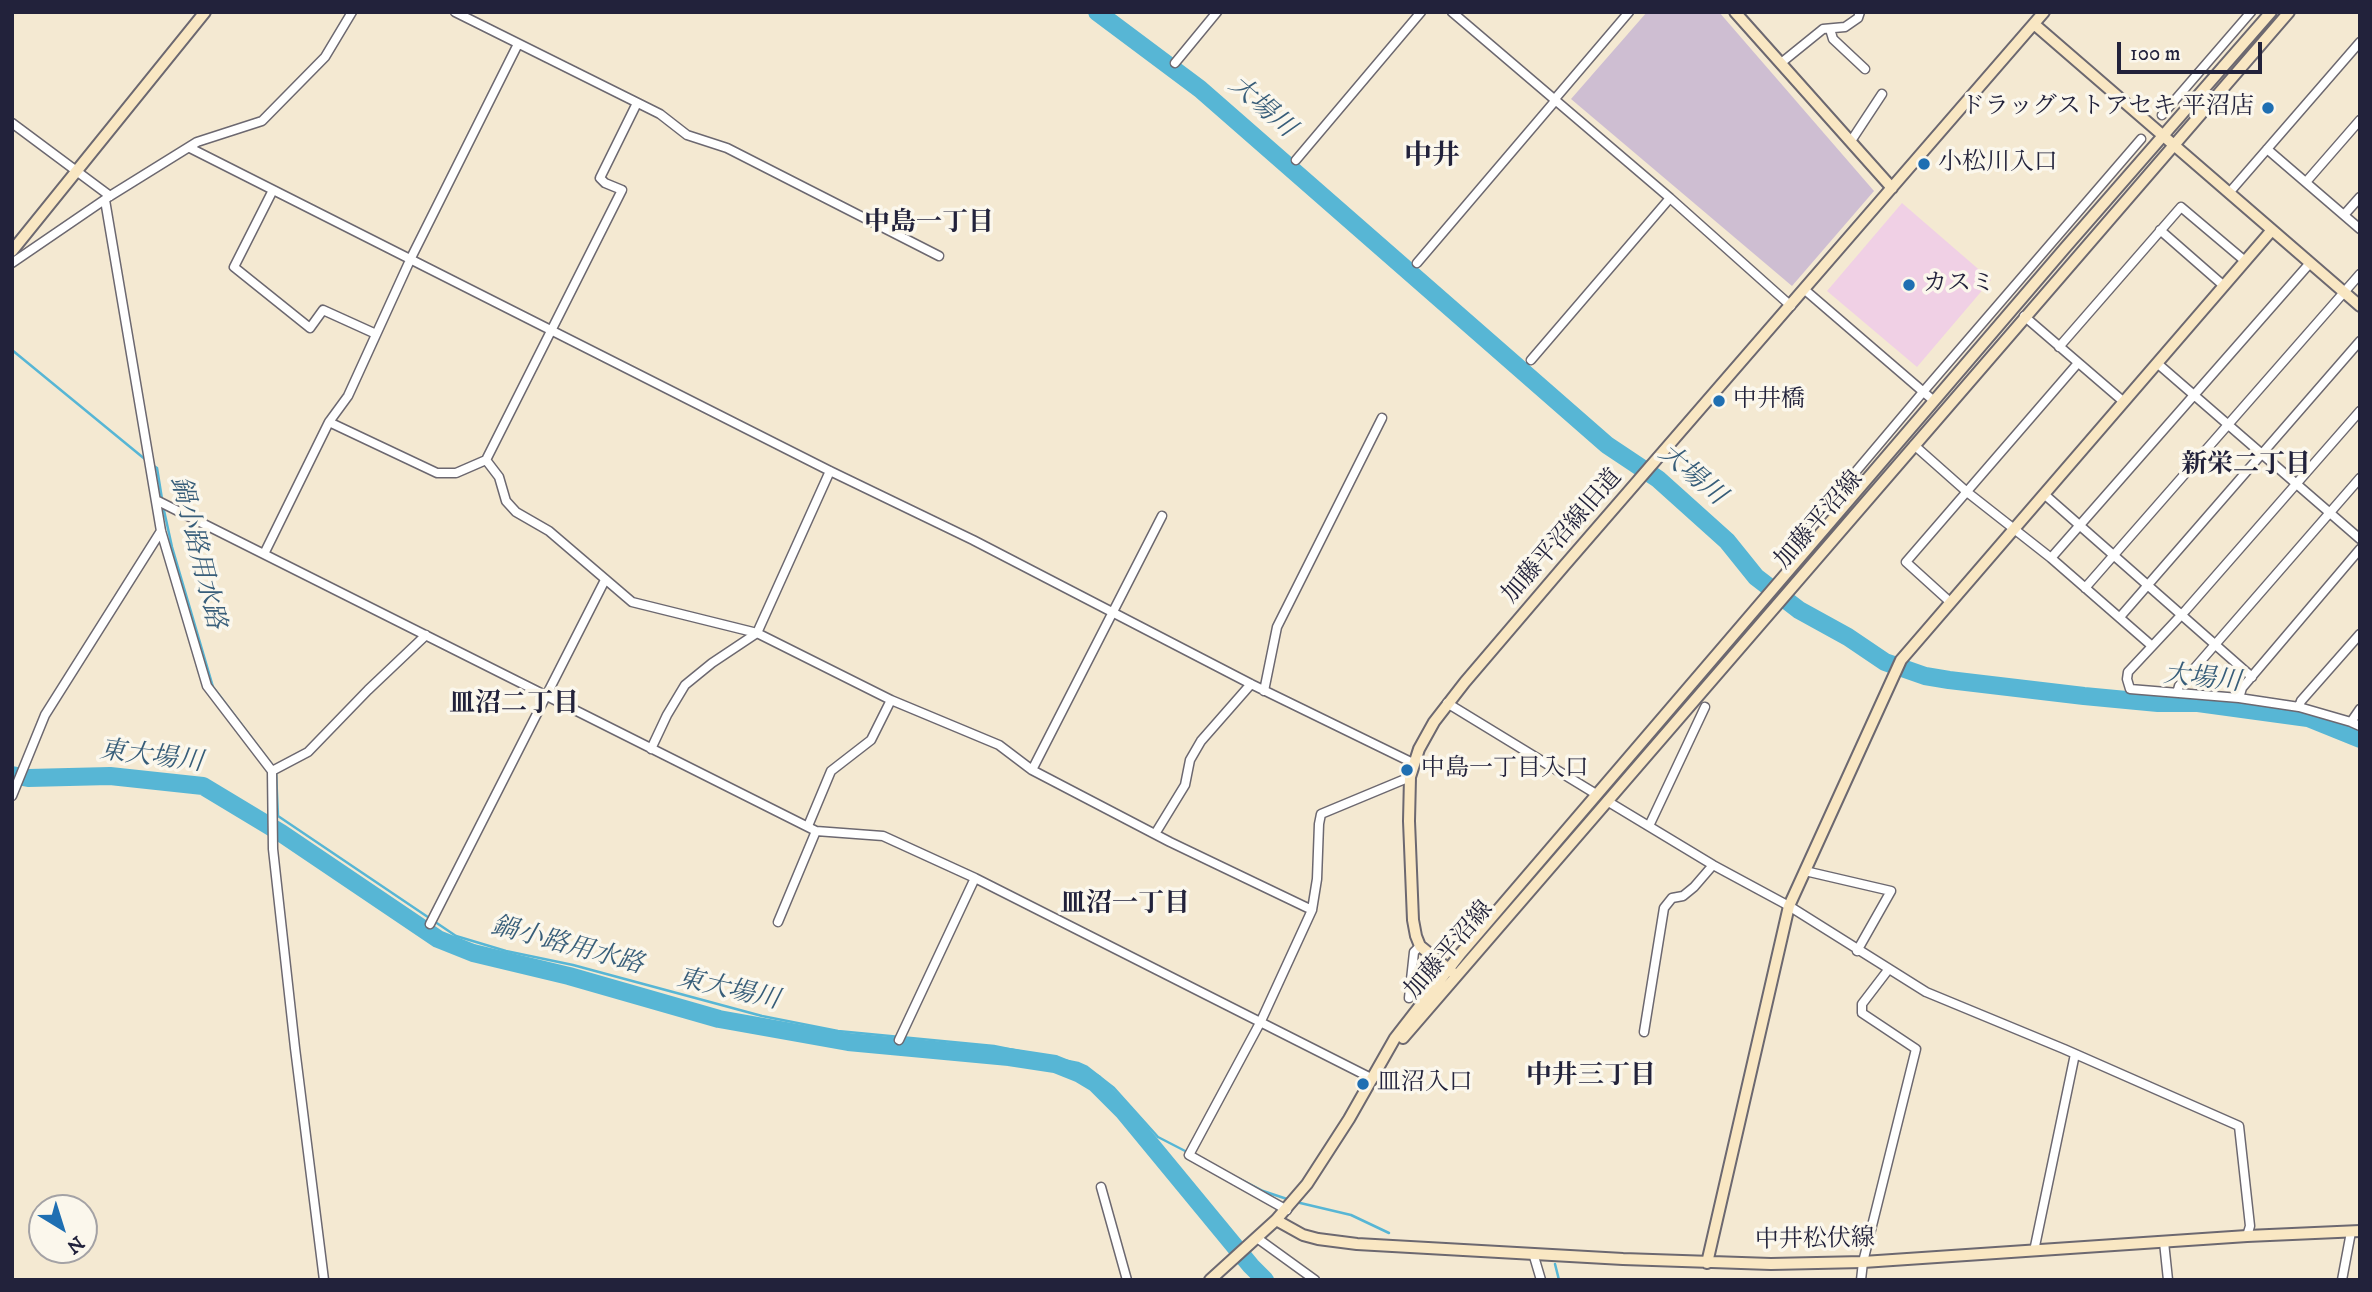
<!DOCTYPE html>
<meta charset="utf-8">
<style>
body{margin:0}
#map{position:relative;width:2372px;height:1292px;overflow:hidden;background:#f4e9d2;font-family:"IM FELL DW Pica",serif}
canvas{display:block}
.frame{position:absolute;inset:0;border:14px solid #22223b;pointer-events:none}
.north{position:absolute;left:28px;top:1194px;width:70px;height:70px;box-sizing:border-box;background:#fbf7ec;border:2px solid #a4a2a5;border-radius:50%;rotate:142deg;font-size:19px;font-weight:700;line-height:28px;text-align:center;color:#22223b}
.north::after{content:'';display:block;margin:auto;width:24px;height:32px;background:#1f6fb2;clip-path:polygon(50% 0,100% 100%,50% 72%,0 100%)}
.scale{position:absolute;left:2117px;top:42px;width:145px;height:32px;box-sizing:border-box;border:4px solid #22223b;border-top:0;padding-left:9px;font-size:21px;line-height:24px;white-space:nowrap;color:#22223b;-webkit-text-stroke:5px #fbf7ec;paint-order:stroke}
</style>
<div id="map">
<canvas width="2372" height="1292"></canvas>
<div class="frame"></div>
<div class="north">N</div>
<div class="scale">100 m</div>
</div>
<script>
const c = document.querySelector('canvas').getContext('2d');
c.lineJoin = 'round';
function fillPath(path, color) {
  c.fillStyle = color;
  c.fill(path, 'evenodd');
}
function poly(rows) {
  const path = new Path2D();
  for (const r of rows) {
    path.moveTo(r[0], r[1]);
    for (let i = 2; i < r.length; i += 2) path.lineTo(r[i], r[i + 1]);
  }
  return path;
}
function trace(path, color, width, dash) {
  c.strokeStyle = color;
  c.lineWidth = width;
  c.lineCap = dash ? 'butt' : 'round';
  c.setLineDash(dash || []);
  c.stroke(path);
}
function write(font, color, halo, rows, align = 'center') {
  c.font = font + ' "IM FELL DW Pica","Noto Serif JP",serif';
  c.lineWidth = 7;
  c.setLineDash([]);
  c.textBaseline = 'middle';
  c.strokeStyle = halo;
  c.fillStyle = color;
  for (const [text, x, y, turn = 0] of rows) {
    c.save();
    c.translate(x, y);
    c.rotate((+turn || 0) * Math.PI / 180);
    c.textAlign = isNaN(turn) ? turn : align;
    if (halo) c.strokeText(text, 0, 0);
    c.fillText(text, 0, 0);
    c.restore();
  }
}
fillPath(poly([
 [1902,203,1991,280,1917,367,1827,291]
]), '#f0d0e5');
fillPath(poly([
 [1647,12,1719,12,1874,191,1792,286,1571,99]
]), '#cebed2');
trace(poly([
 [12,350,146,460],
 [151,464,157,468,162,499],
 [163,506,172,547,213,687,273,766],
 [276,772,278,816,456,936,506,951,573,965,762,1016,838,1031,994,1046,1078,1063,1087,1067,1114,1088,1158,1137,1189,1153],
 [1238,1178,1263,1191,1290,1200],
 [1296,1202,1351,1215,1389,1233],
 [1555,1264,1559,1280]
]), '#57b6d5', 2.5);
trace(poly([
 [1097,12,1200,89,1607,445,1658,479,1727,541,1756,577,1799,610,1848,637,1885,662,1925,676,1949,680,2084,696,2158,703,2198,703,2308,718,2360,739],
 [12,775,28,778,110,776,203,786,281,833,438,939,473,953,569,976,719,1019,848,1042,1009,1057,1055,1064,1080,1074,1095,1083,1124,1112,1251,1266,1265,1280]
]), '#57b6d5', 18);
const street = poly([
 [455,12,660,114,687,135,727,148,939,256],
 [1452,12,1670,198,1791,306],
 [1830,29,1833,39,1865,69],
 [1175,63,1217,12],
 [1781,63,1823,29,1845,27,1858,18,1860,12],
 [1554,100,1629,12],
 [2162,115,2251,12],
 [12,123,110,196],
 [1851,141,1882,94],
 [190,148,830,471,973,540,1251,684,1413,763],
 [2267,149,2360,229],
 [1296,160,1421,12],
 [2306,182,2360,120],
 [273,190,234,267,310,328,323,310,376,334],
 [2229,193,2360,42],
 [105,200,161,531,207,686,272,771,273,849,295,1048,324,1280],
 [2344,215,2360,197],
 [2160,230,2224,286],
 [12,263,110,196,197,142,262,121,325,57,352,12],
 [1417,263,1555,101],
 [1805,290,1934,401],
 [2024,316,2124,402],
 [2059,347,2181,207,2245,261],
 [1531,360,1670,198],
 [2157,363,2360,539],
 [2360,411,2186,610,2128,672,2127,679,2130,689,2239,698,2299,707,2351,722,2360,726],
 [329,422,437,473,456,473,486,460,622,190,605,183,600,178,637,103],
 [1914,445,1967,492,2051,558,2152,646],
 [486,460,499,477,506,501,516,512,549,531,632,602,757,633,891,700,999,745,1032,770,1170,842,1312,910],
 [2044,494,2252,677],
 [156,500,816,831,883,836,975,878,1373,1079],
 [1793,546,1923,392,2141,139],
 [264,554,329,422,348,396,411,258,518,44],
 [2051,558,2310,263],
 [2085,588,2360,274],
 [1949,601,1906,562,2078,363],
 [2120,617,2360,341],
 [1264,691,1277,627,1382,418],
 [2177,693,2179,686,2360,478],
 [2239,698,2242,688,2360,549],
 [1447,703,1596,794],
 [2299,707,2301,701,2360,634],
 [2351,722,2360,709],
 [651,749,667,715,685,685,712,663,757,633,830,471],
 [1032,770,1162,516],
 [272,771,308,752,368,690,426,635],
 [12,796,45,715,161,531],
 [1607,801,1713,865,1789,906,1926,992,2064,1049,2239,1126,2250,1226,2247,1236],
 [808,826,831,771,871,740,891,700],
 [1649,826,1705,707],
 [1155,834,1185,785,1190,760,1201,741,1251,684],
 [1805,871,1891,891,1857,951],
 [778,922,816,831],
 [430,924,605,580],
 [1409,998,1414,952,1420,946],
 [1644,1032,1664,908,1672,898,1683,896,1694,887,1713,865],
 [899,1040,975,878],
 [1101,1187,1127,1280],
 [1287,1210,1189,1155,1261,1021,1312,910,1317,879,1319,824,1321,814,1410,777],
 [1257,1238,1315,1280],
 [2164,1242,2168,1280],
 [2034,1251,2075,1054],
 [1533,1253,1541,1280],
 [1861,1280,1863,1262,1916,1049,1862,1013,1862,1004,1888,970],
 [2342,1280,2351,1232]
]);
const secondary = poly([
 [1735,12,1892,188],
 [2034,24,2360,306],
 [12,251,205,12],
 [1452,972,1420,946,1416,936,1413,920,1409,821,1410,777,1419,749,1434,722,1465,682,1564,566,2044,12],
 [1403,1038,2289,12],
 [1276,1220,1303,1235,1318,1239,1357,1244,1623,1259,1771,1264,1863,1262,2247,1236,2360,1231],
 [1707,1263,1789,906,1901,660,2272,230],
 [1210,1280,1276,1220,1307,1184,1349,1119,1395,1038,1461,953,2065,248,2271,12]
]);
trace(street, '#6c6870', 11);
trace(secondary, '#6c6870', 14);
trace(street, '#fff', 8);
trace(secondary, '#f9e7c3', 10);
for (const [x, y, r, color] of [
 [2268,108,7,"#1f6fb2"],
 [1924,164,7,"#1f6fb2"],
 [1909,285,7,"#1f6fb2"],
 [1719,401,7,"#1f6fb2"],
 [1407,770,7,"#1f6fb2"],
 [1363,1084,7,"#1f6fb2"]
]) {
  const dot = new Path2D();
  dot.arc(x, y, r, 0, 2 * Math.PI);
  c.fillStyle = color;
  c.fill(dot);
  trace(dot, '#fbf7ec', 2.5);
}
write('24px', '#22223b', '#fbf7ec', [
 ["ドラッグストアセキ 平沼店",2254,108,"right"],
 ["小松川入口",1938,164],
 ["カスミ",1923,285],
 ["中井橋",1733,401],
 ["中島一丁目入口",1421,770],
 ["皿沼入口",1377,1084]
], 'left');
write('24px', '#22223b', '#fbf7ec', [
 ["加藤平沼線",1820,521,-49],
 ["加藤平沼線旧道",1563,537,-49],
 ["加藤平沼線",1450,951,-49],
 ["中井松伏線",1815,1241,-1]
]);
write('italic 26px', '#375d79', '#fbf7ec', [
 ["大場川",1261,108,41],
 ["大場川",1691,476,40],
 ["鍋小路用水路",196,553,76],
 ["大場川",2202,680,6],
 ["東大場川",151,758,7],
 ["鍋小路用水路",567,947,15],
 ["東大場川",728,991,13]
]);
write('bold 26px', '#22223b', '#fbf7ec', [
 ["中島一丁目",929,225],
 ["新栄二丁目",2246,467],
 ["皿沼二丁目",514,706],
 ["皿沼一丁目",1125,906],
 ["中井三丁目",1591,1078]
]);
write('bold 28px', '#22223b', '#fbf7ec', [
 ["中井",1432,158]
]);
</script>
